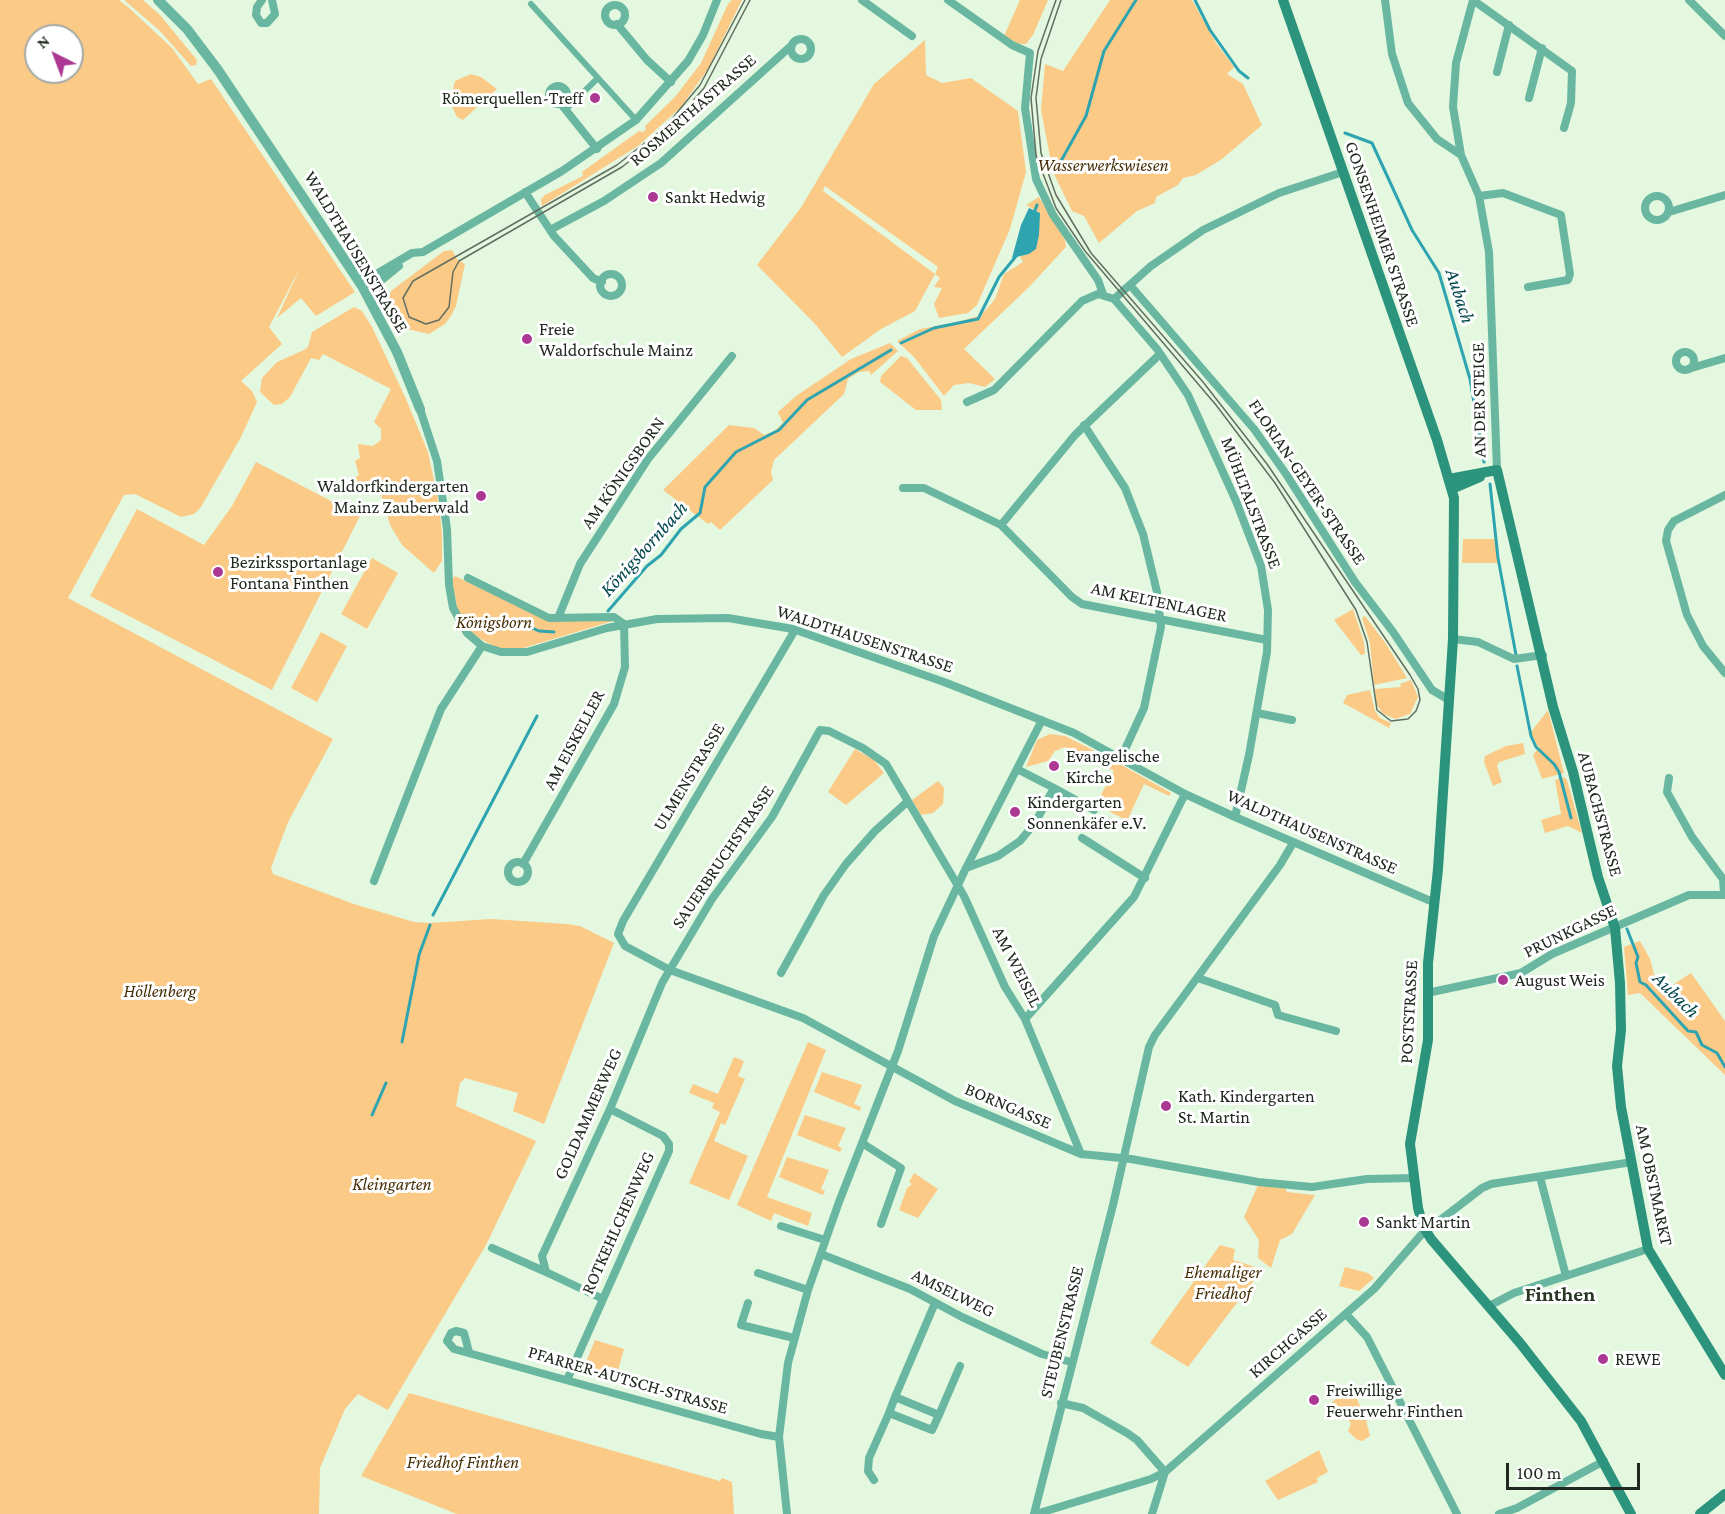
<!DOCTYPE html>
<meta charset="utf-8">
<style>
body{margin:0}
#map{position:relative;width:1725px;height:1514px;overflow:hidden;background:#e3f8df;font-family:"Crimson Pro",serif}
canvas{display:block}
.north{position:absolute;left:24px;top:24px;width:60px;height:60px;box-sizing:border-box;background:#fff;border:2px solid #a6a9a5;border-radius:50%;rotate:318deg;font-size:16px;font-weight:700;line-height:24px;text-align:center;color:#20281f}
.north::after{content:'';display:block;margin:auto;width:21px;height:27px;background:#ab3994;clip-path:polygon(50% 0,100% 100%,50% 72%,0 100%)}
.scale{position:absolute;left:1506px;top:1463px;width:134px;height:27px;box-sizing:border-box;border:3px solid #20281f;border-top:0;padding-left:8px;font-size:18px;line-height:21px;white-space:nowrap;color:#20281f;-webkit-text-stroke:4px #fff;paint-order:stroke}
</style>
<div id="map">
<canvas width="1725" height="1514"></canvas>
<div class="north">N</div>
<div class="scale">100 m</div>
</div>
<script>
const c = document.querySelector('canvas').getContext('2d');
c.lineJoin = 'round';
function fillPath(path, color) {
  c.fillStyle = color;
  c.fill(path, 'evenodd');
}
function poly(rows) {
  const path = new Path2D();
  for (const r of rows) {
    if (r.length === 3) {
      path.moveTo(r[0] + r[2], r[1]);
      path.arc(r[0], r[1], r[2], 0, 2 * Math.PI);
      continue;
    }
    path.moveTo(r[0], r[1]);
    for (let i = 2; i < r.length; i += 2) path.lineTo(r[i], r[i + 1]);
  }
  return path;
}
function trace(path, color, width, dash) {
  c.strokeStyle = color;
  c.lineWidth = width;
  c.lineCap = dash ? 'butt' : 'round';
  c.setLineDash(dash || []);
  c.stroke(path);
}
function write(font, color, halo, rows, align = 'center') {
  c.font = font + ' "Crimson Pro",serif';
  c.lineWidth = 6;
  c.setLineDash([]);
  c.textBaseline = 'middle';
  c.strokeStyle = halo;
  c.fillStyle = color;
  for (const [text, x, y, turn = 0] of rows) {
    c.save();
    c.translate(x, y);
    c.rotate((+turn || 0) * Math.PI / 180);
    c.textAlign = isNaN(turn) ? turn : align;
    if (halo) c.strokeText(text, 0, 0);
    c.fillText(text, 0, 0);
    c.restore();
  }
}
fillPath(poly([
 [0,0,119,0,128,7,172,48,198,84,211,79,355,292,316,316,301,298,277,318,300,268,269,327,282,344,241,381,252,391,257,402,241,437,201,507,194,514,181,517,135,494,124,495,68,598,333,739,288,822,271,868,273,874,354,904,414,922,430,923,491,919,567,924,580,926,614,943,544,1124,513,1111,518,1093,465,1078,460,1083,456,1106,536,1141,486,1245,388,1410,358,1394,345,1409,320,1468,319,1514,0,1514],
 [36,36,72,36,72,72,36,72],
 [124,0,143,0,160,15,197,60,196,65,191,66,159,30],
 [732,0,742,0,708,69,681,107,638,146,542,206,541,199,545,195,583,176,582,172,639,131,643,132,646,129,645,126,675,97,701,63,728,4],
 [1020,0,1048,0,1033,35,1026,44,1019,44,1004,36],
 [1110,0,1192,0,1216,43,1234,67,1227,74,1243,84,1262,125,1222,159,1196,175,1183,178,1178,185,1156,197,1155,203,1137,211,1099,243,1084,216,1072,211,1049,164,1051,162,1041,110,1045,64,1063,71],
 [925,40,926,75,942,83,971,78,1018,111,1026,172,1021,190,1010,229,977,305,968,313,939,318,934,304,942,288,934,287,940,278,935,274,915,311,881,329,842,357,816,325,757,265,802,206,874,84],
 [825,186,938,267,935,274,823,191],
 [471,74,481,77,497,89,463,120,457,117,451,104,451,96,455,81],
 [1039,197,1065,240,1066,247,1029,287,964,349,995,379,985,387,969,383,954,385,944,396,914,357,897,341,920,329,957,322,978,316,986,310,995,299,1004,274,1023,262,1020,256,1029,254,1035,210,1026,205],
 [452,250,457,259,465,264,456,306,451,316,445,324,429,334,403,328,388,301,391,291,444,251],
 [354,307,362,311,372,327,406,399,428,452,439,504,442,534,442,561,434,573,402,545,390,525,380,491,355,487,353,478,359,475,355,461,360,458,358,444,373,446,381,440,381,429,374,422,391,389,323,354,319,360,311,358,290,397,282,404,274,405,260,392,262,378,277,362,304,350,308,347,312,332],
 [890,343,898,351,871,375,869,371,859,372,848,379,844,394,774,460,771,472,773,480,720,530,711,522,708,524,663,490,729,425,754,428,764,435,774,431,783,423,778,412,796,396,851,359],
 [901,356,907,358,941,400,942,410,916,410,880,382,881,376],
 [256,462,360,516,272,690,90,596,137,509,204,545,232,506],
 [1463,539,1496,539,1498,563,1462,563],
 [372,558,398,573,367,629,341,614],
 [455,576,548,620,613,621,520,649,497,648,472,634,458,613,452,579],
 [1353,609,1364,642,1365,654,1361,655,1334,620],
 [1365,616,1386,644,1407,678,1374,685,1370,643,1362,618],
 [321,632,347,646,317,702,291,688],
 [1411,680,1418,697,1410,714,1395,719,1382,713,1376,703,1375,689,1401,687,1400,684],
 [1370,690,1375,711,1380,718,1391,723,1389,728,1343,703,1347,695],
 [1548,710,1564,773,1542,779,1533,755,1541,745,1538,747,1531,732],
 [1050,734,1065,736,1095,751,1086,751,1075,759,1068,756,1069,749,1065,747,1055,751,1048,761,1026,767,1037,740],
 [1523,743,1525,754,1499,762,1497,766,1502,782,1493,786,1484,762,1485,756,1506,746],
 [855,749,874,760,884,773,846,805,828,792],
 [1097,751,1141,776,1171,793,1169,796,1144,784,1127,821,1096,804,1114,771,1085,754],
 [1564,777,1567,780,1582,833,1568,826,1545,833,1541,820,1561,814,1555,780],
 [938,781,944,788,943,804,933,813,921,815,912,800],
 [1640,941,1650,959,1656,981,1665,990,1691,973,1725,1021,1725,1075,1640,993,1628,995,1624,947],
 [808,1042,826,1050,767,1197,812,1213,808,1226,774,1213,771,1221,737,1205],
 [734,1057,744,1061,738,1076,745,1079,725,1125,721,1123,714,1141,748,1156,729,1200,689,1183,720,1112,712,1108,714,1103,689,1093,693,1084,718,1094],
 [822,1072,862,1085,854,1104,861,1107,860,1111,814,1092],
 [805,1115,846,1128,838,1146,842,1148,840,1152,797,1135],
 [787,1157,829,1170,821,1189,825,1191,823,1195,779,1177],
 [914,1173,938,1189,918,1218,899,1210,907,1188,912,1184,909,1182],
 [1258,1185,1284,1186,1287,1192,1315,1195,1292,1234,1280,1240,1271,1268,1258,1258,1259,1240,1244,1217],
 [1220,1245,1235,1249,1233,1260,1259,1268,1259,1274,1188,1367,1150,1343],
 [1345,1267,1368,1273,1374,1278,1359,1291,1339,1286],
 [595,1340,624,1349,615,1381,582,1372],
 [1349,1388,1353,1390,1366,1420,1370,1436,1362,1441,1356,1439,1348,1431,1351,1424,1343,1411,1328,1413,1324,1409],
 [409,1393,720,1481,722,1478,732,1482,734,1514,457,1514,361,1476],
 [1319,1450,1328,1472,1317,1478,1318,1482,1278,1500,1265,1481]
]), '#fbca86');
fillPath(poly([
 [1029,208,1040,213,1039,235,1036,249,1029,254,1012,258,1021,225]
]), '#2fa4b1');
trace(poly([
 [1195,0,1210,30,1239,71,1248,78],
 [1345,133,1372,143,1412,230,1439,273,1470,379,1484,462],
 [1056,170,1086,116,1104,51,1136,0],
 [1034,213,1037,205],
 [901,343,934,328,978,319,999,277,1017,255],
 [1490,484,1498,558,1516,655],
 [608,611,647,566,661,555,681,529,700,513,705,487,736,452,779,430,807,400,891,350],
 [491,618,501,629,517,621,539,631,554,632],
 [1517,666,1531,736,1536,747,1554,764,1559,772,1571,818],
 [433,915,537,716],
 [1627,929,1638,957,1636,963,1640,982,1646,985,1688,1031,1696,1032,1702,1045,1717,1053,1725,1067],
 [402,1042,419,955,430,925],
 [372,1115,386,1083]
]), '#2fa4b1', 3);
trace(poly([
 [531,4,598,78],
 [565,110,598,78,636,120]
]), '#6ab7a1', 6);
trace(poly([
 [262,0,257,7,256,15,261,23,267,23,275,14,272,0],
 [862,0,912,36],
 [948,0,1012,45,1030,53,1025,108,1036,179,1053,215,1098,280,1103,294],
 [1385,0,1392,54,1408,103,1437,139,1461,155],
 [1473,0,1456,63,1453,107,1461,155,1479,196,1489,252,1497,470],
 [1473,0,1572,71,1571,103,1564,128],
 [1689,0,1725,36],
 [615,15,10],
 [617,24,647,60,671,82],
 [801,49,10],
 [1497,72,1509,25],
 [558,95,9],
 [1529,98,1542,48],
 [561,104,597,149],
 [525,192,554,236,593,278,602,282],
 [1479,196,1503,193,1561,215,1570,274,1568,280,1528,287],
 [1657,208,12],
 [1669,212,1725,195],
 [550,230,604,201,661,163,792,45],
 [611,285,11],
 [357,280,373,276,412,253,423,252,562,171,636,120,688,61,703,35,717,0],
 [1130,285,1254,429,1286,474,1355,582,1393,632,1432,690,1449,700],
 [366,293,399,266],
 [1114,299,1151,266,1203,230,1279,193,1343,172],
 [1685,361,9],
 [1688,369,1725,358],
 [967,402,994,390,1082,301,1098,294,1114,299,1157,349,1188,395,1236,501,1261,566,1268,610,1267,652,1249,755,1235,817],
 [420,409,437,461,447,529,449,585,453,608,467,633,482,646,501,652,527,652,607,628,657,619,728,618,793,629,944,682,1074,733,1185,794,1235,817,1433,902],
 [1084,425,1125,488,1143,534,1157,592,1161,627,1144,708,1121,758],
 [903,488,924,488,1001,525,1072,597,1082,604,1267,640],
 [1725,495,1674,521,1668,530,1666,541,1687,615,1703,646,1725,673],
 [1001,525,1075,435,1160,354],
 [468,578,549,618,614,617,624,624],
 [558,618,580,564,648,459,732,356],
 [795,630,623,921,618,934,625,946,670,970,803,1018,955,1101,1081,1154,1131,1159,1258,1182,1312,1187,1367,1179,1414,1178],
 [1453,639,1478,642,1514,659,1543,655],
 [1257,713,1292,720],
 [1669,778,1667,792,1692,837,1723,879,1724,894],
 [1054,788,1094,810],
 [1082,838,1145,878],
 [518,872,10],
 [523,864,614,704,625,667,624,624],
 [966,868,998,856,1020,841,1035,823,1054,788,1017,769],
 [374,881,441,709,482,646],
 [781,973,824,895,846,864,875,831,906,803],
 [1198,978,1275,1005,1278,1015,1336,1031],
 [1427,993,1521,973,1552,954,1689,895,1725,895],
 [1025,1019,1134,897,1185,794],
 [862,1143,901,1168,881,1224],
 [1540,1177,1566,1276],
 [781,1226,825,1240],
 [492,1248,546,1272],
 [821,1254,910,1289,962,1317,1042,1354,1071,1362],
 [758,1273,808,1290],
 [601,1298,546,1272,542,1256,610,1109,662,983,712,899,772,817,820,730,829,731,863,748,886,764,964,896,1005,987,1025,1019,1081,1154],
 [748,1303,741,1325,794,1338],
 [1489,1306,1514,1293,1648,1249],
 [1346,1314,1367,1337,1457,1514],
 [469,1352,464,1333,456,1331,451,1333,447,1341,454,1349,761,1434,779,1437],
 [567,1380,669,1151,669,1144,663,1136,610,1109],
 [895,1397,935,1303],
 [1061,1403,1083,1408,1127,1433,1137,1440,1165,1472],
 [939,1415,895,1397,889,1413,932,1430,939,1415,960,1366],
 [874,1480,868,1471,869,1458,889,1413],
 [787,1514,779,1437,788,1363,808,1290,839,1202,898,1051,934,936,966,868,1042,720],
 [1034,1514,1113,1205,1149,1047,1155,1035,1280,865,1293,843],
 [1036,1514,1151,1479,1165,1472,1374,1289,1421,1235,1482,1188,1491,1184,1632,1162],
 [1152,1514,1165,1472],
 [1499,1514,1517,1508,1604,1461]
]), '#6ab7a1', 8);
trace(poly([
 [158,0,187,29,218,70,362,286,397,352,420,409]
]), '#6ab7a1', 10);
trace(poly([
 [1283,0,1437,440,1454,498,1453,639,1438,869,1428,963,1428,1040,1410,1144,1418,1208,1423,1226,1431,1239,1520,1343,1581,1421,1631,1514],
 [1449,479,1497,470,1553,707,1573,772,1598,877,1615,928,1620,983,1621,1030,1617,1066,1621,1107,1648,1249,1725,1375],
 [1452,489,1480,477],
 [1700,1514,1725,1494]
]), '#2c947c', 10);
trace(poly([
 [745,0,700,85,665,127,617,165,413,281,403,298,409,317,426,324,439,320,449,307,453,272,459,261,622,167,665,133,704,88,750,0],
 [1056,0,1038,51,1031,98,1036,155,1056,208,1085,251,1216,405,1275,483,1356,610,1367,642,1377,710,1391,721,1408,719,1416,711,1420,700,1418,689,1410,675,1267,464,1203,382,1091,253,1056,195,1041,153,1036,98,1041,59,1061,0]
]), '#626e60', 1.5);
for (const [x, y, r, color] of [
 [595,98,6,"#ab3994"],
 [653,197,6,"#ab3994"],
 [527,339,6,"#ab3994"],
 [481,496,6,"#ab3994"],
 [218,572,6,"#ab3994"],
 [1054,766,6,"#ab3994"],
 [1015,812,6,"#ab3994"],
 [1503,980,6,"#ab3994"],
 [1166,1106,6,"#ab3994"],
 [1364,1222,6,"#ab3994"],
 [1603,1359,6,"#ab3994"],
 [1314,1400,6,"#ab3994"]
]) {
  const dot = new Path2D();
  dot.arc(x, y, r, 0, 2 * Math.PI);
  c.fillStyle = color;
  c.fill(dot);
  trace(dot, '#fff', 2);
}
write('18px', '#20281f', '#fff', [
 ["Römerquellen-Treff",583,98,"right"],
 ["Sankt Hedwig",665,197],
 ["Freie",539,329],
 ["Waldorfschule Mainz",539,350],
 ["Waldorfkindergarten",469,486,"right"],
 ["Mainz Zauberwald",469,507,"right"],
 ["Bezirkssportanlage",230,562],
 ["Fontana Finthen",230,583],
 ["Evangelische",1066,756],
 ["Kirche",1066,777],
 ["Kindergarten",1027,802],
 ["Sonnenkäfer e.V.",1027,823],
 ["August Weis",1515,980],
 ["Kath. Kindergarten",1178,1096],
 ["St. Martin",1178,1117],
 ["Sankt Martin",1376,1222],
 ["REWE",1615,1359],
 ["Freiwillige",1326,1390],
 ["Feuerwehr Finthen",1326,1411]
], 'left');
write('18px', '#20281f', '#fff', [
 ["ROSMERTHASTRASSE",693,110,-41],
 ["GONSENHEIMER STRASSE",1382,234,71],
 ["WALDTHAUSENSTRASSE",356,252,59],
 ["AN DER STEIGE",1479,400,-91],
 ["AM KÖNIGSBORN",623,473,-55],
 ["FLORIAN-GEYER-STRASSE",1307,482,56],
 ["MÜHLTALSTRASSE",1251,503,69],
 ["AM KELTENLAGER",1159,602,12],
 ["WALDTHAUSENSTRASSE",865,639,18],
 ["AM EISKELLER",574,740,-62],
 ["ULMENSTRASSE",689,777,-59],
 ["AUBACHSTRASSE",1600,814,75],
 ["WALDTHAUSENSTRASSE",1312,832,24],
 ["SAUERBRUCHSTRASSE",723,857,-56],
 ["PRUNKGASSE",1570,931,-26],
 ["AM WEISEL",1017,967,63],
 ["POSTSTRASSE",1409,1012,-87],
 ["BORNGASSE",1008,1106,23],
 ["GOLDAMMERWEG",588,1114,-66],
 ["AM OBSTMARKT",1654,1185,78],
 ["ROTKEHLCHENWEG",618,1223,-66],
 ["AMSELWEG",953,1293,26],
 ["STEUBENSTRASSE",1062,1332,-76],
 ["KIRCHGASSE",1288,1343,-41],
 ["PFARRER-AUTSCH-STRASSE",628,1380,16]
]);
write('italic 18px', '#473008', '#fff', [
 ["Wasserwerkswiesen",1103,165],
 ["Königsborn",494,622],
 ["Höllenberg",160,991],
 ["Kleingarten",392,1184],
 ["Ehemaliger",1223,1272],
 ["Friedhof",1223,1293],
 ["Friedhof Finthen",463,1462]
]);
write('italic 20px', '#00474e', '#fff', [
 ["Aubach",1460,296,72],
 ["Königsbornbach",644,549,-48],
 ["Aubach",1676,995,45]
]);
write('bold 21px', '#273724', '#fff', [
 ["Finthen",1560,1295]
]);
</script>
